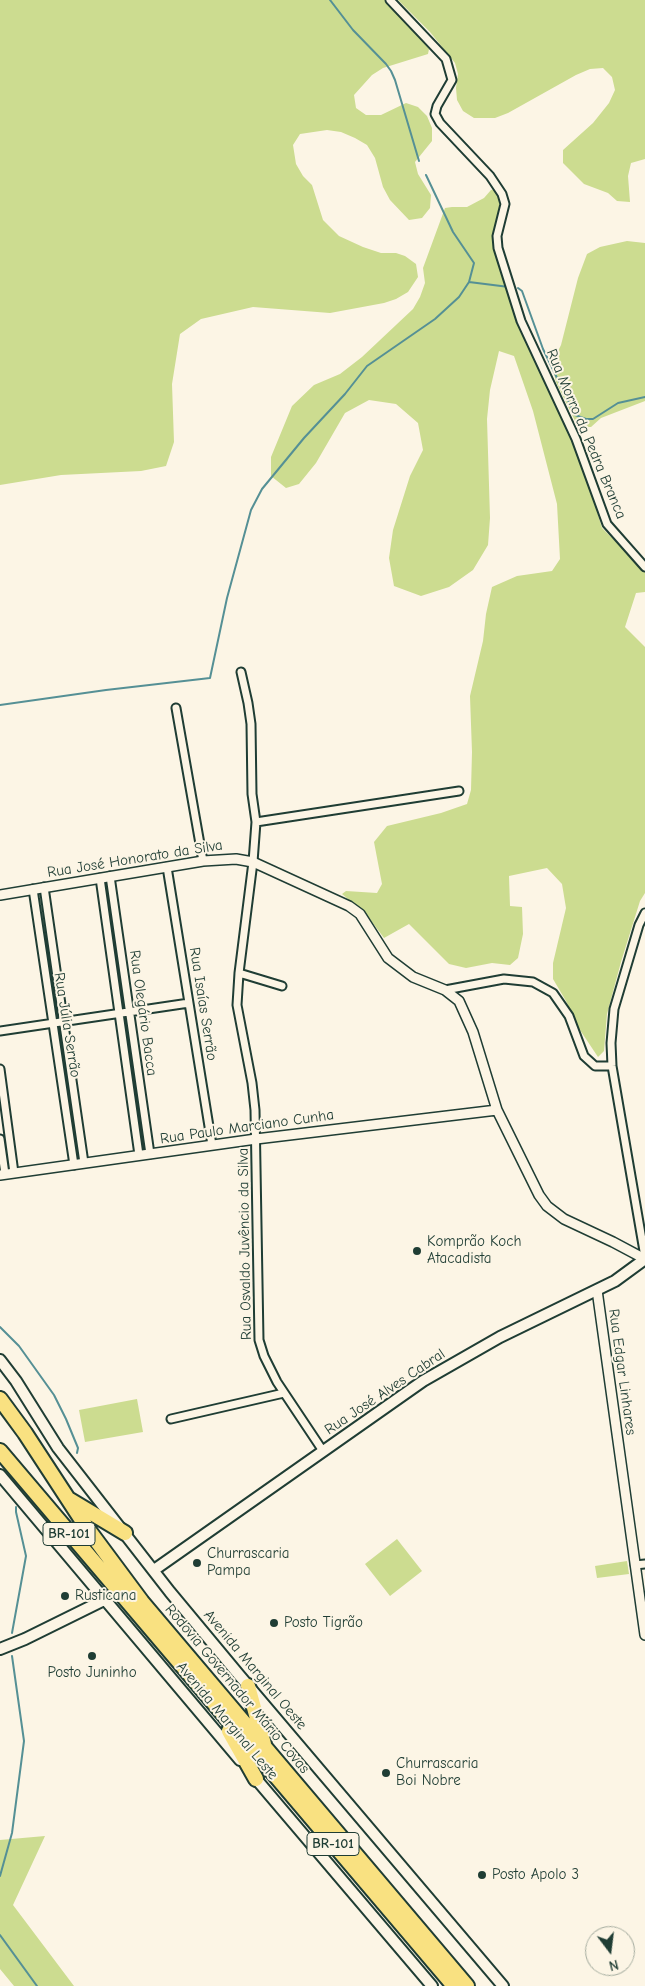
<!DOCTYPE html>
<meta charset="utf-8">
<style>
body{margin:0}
#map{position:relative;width:645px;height:1986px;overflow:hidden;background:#fcf5e5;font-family:"Comic Neue",sans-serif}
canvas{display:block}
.north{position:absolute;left:585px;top:1926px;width:50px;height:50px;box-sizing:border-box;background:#fcf5e5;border:1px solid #a4ab9e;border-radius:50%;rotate:165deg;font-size:14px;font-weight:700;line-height:20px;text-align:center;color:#1f3d34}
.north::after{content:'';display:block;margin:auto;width:18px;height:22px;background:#1f3d34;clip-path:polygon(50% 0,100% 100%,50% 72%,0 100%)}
</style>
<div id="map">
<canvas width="645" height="1986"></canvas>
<div class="north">N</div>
</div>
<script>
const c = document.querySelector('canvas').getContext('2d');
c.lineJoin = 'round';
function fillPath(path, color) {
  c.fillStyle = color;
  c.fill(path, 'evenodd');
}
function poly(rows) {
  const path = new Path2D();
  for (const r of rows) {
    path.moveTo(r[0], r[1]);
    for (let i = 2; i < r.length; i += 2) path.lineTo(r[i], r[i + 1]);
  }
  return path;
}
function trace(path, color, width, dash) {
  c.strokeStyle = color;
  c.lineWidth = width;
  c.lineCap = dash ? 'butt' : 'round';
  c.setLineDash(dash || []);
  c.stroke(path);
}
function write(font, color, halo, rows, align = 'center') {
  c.font = font + ' "Comic Neue",sans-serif';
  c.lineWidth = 4;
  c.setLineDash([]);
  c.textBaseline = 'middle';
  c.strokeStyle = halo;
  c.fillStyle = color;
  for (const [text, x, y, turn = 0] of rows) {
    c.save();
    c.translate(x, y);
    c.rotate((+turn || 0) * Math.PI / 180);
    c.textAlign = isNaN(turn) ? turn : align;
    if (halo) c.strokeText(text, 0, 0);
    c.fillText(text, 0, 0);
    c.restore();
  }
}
fillPath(poly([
 [0,0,385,0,421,38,429,49,428,54,383,68,372,75,354,95,356,108,366,115,381,115,406,103,418,107,427,116,432,128,432,141,415,162,418,174,431,195,430,208,422,218,409,220,390,200,383,187,375,158,367,145,355,138,341,132,327,130,300,134,293,145,296,164,303,176,312,185,323,220,339,236,363,247,381,253,396,253,405,256,416,264,418,277,408,292,396,299,384,303,330,313,253,307,201,319,180,334,172,384,174,442,166,466,141,471,61,475,0,485],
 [398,0,645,0,645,159,631,163,628,176,630,202,617,201,608,193,584,184,563,163,563,150,593,123,609,103,615,90,612,77,603,68,590,69,576,75,508,113,495,118,474,118,463,111,457,100,456,88,458,74,455,63,430,32],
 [496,189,501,202,496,228,520,322,575,439,602,528,645,571,645,592,636,593,625,627,645,647,645,893,640,901,621,962,607,1014,604,1051,598,1057,578,1027,566,1001,553,979,553,963,566,908,562,884,547,868,509,876,510,906,522,907,523,934,518,958,510,965,492,963,466,968,449,964,409,924,384,938,366,914,342,894,346,891,377,893,382,884,374,842,387,826,441,813,467,804,471,790,472,752,470,696,483,641,486,614,492,587,517,576,552,571,560,559,557,504,533,411,514,356,499,351,490,390,487,419,490,518,488,545,473,570,449,587,421,596,394,586,389,558,393,530,410,476,423,450,418,423,396,404,369,400,345,413,316,463,299,484,286,488,271,476,271,457,292,406,314,385,340,374,362,357,413,309,420,297,425,283,423,268,445,208,452,207,467,207,484,198,491,190],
 [627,241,645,243,645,401,601,418,591,427,578,427,556,382,553,369,555,357,561,345,578,278,587,254,600,247],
 [137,1399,143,1432,85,1442,79,1410],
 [397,1539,422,1571,390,1596,365,1564],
 [627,1561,629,1574,597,1578,595,1566],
 [45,1836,13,1905,74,1986,14,1986,0,1969,0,1840]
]), '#ccdc90');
trace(poly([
 [330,0,353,30,386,64,391,71,395,80,419,161],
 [469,282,509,287],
 [518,288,522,291,543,349,575,415,586,419,593,419,618,403,645,397],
 [0,705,106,690,210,678,227,598,251,510,262,489,304,438,345,394,367,366,435,319,459,297,469,282,474,263,453,232,426,175],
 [0,1327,19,1346,54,1395,66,1419,78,1448,77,1453],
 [12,1633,26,1556,16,1512,16,1507],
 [0,1876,12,1833,24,1741,12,1656],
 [0,1935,37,1986]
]), '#559095', 2);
const minor = poly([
 [390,0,446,59,452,80,437,106,435,114,440,123,490,176,502,194,505,204,497,236,498,248,521,321,576,439,607,524,645,567],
 [241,672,248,703,251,724,252,794,256,822,253,862,239,973,237,1005,252,1083,255,1110,259,1340,264,1356,277,1382,323,1451],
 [176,708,203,861],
 [256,822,459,791],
 [167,867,212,1145],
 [110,876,150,1154],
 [100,878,139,1155],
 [44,887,84,1163],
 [33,889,74,1165],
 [645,913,639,925,614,1009,611,1043,612,1066,645,1257],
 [239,973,282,986],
 [445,990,504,979,533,982,553,993,569,1016,584,1056,595,1066,612,1066],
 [0,1031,189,1003],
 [0,1069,14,1173],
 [0,1139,5,1174],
 [171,1419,284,1393],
 [635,1565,645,1564]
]);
const tertiary = poly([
 [0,895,203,861,236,859,253,862,349,906,360,914,388,958,413,977,445,990,459,1001,473,1032,497,1110,539,1195,547,1206,564,1219,613,1242,645,1259],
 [0,1175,256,1139,497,1110],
 [597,1290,645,1635]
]);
const secondary = poly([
 [0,1360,16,1381,58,1448,170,1592,239,1675,503,1986],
 [0,1475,240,1760],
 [154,1570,423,1381,500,1337,615,1281,645,1259],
 [0,1649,25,1639,104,1600],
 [251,1773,432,1986]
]);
const motorway = poly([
 [0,1399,25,1433,87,1528,142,1602,467,1986],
 [0,1451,454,1986],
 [70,1500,125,1533],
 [248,1686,264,1744],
 [229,1731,256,1779]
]);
trace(minor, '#1f3d34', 11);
trace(tertiary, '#1f3d34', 12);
trace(secondary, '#1f3d34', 14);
trace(motorway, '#1f3d34', 18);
trace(minor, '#fcf5e5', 7);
trace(tertiary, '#fcf5e5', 9);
trace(secondary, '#fcf5e5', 10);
trace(motorway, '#f9e181', 14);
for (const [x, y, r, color] of [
 [417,1251,5,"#1f3d34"],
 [197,1563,5,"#1f3d34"],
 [65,1596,5,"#1f3d34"],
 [274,1623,5,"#1f3d34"],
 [92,1656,5,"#1f3d34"],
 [386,1773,5,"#1f3d34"],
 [482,1875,5,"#1f3d34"]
]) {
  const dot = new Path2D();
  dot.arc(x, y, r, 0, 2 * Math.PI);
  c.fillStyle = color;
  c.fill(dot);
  trace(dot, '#fcf5e5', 2);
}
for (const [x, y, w] of [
 [69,1534,52],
 [333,1844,52]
]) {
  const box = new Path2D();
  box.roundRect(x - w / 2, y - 11.5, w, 23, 4);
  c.fillStyle = '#fcf5e5';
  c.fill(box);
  trace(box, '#1f3d34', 1);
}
write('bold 14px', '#1f3d34', null, [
 ["BR-101",69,1534],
 ["BR-101",333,1844]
]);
write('15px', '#1f3d34', '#fcf5e5', [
 ["Rua Morro da Pedra Branca",586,434,67],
 ["Rua José Honorato da Silva",135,859,-9],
 ["Rua Isaías Serrão",203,1004,81],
 ["Rua Olegário Bacca",143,1013,82],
 ["Rua Júlia Serrão",67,1025,81],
 ["Rua Paulo Marciano Cunha",247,1127,-8],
 ["Rua Osvaldo Juvêncio da Silva",245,1244,-91],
 ["Rua Edgar Linhares",622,1372,82],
 ["Rua José Alves Cabral",385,1392,-34],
 ["Avenida Marginal Oeste",255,1670,50],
 ["Rodovia Governador Mário Covas",237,1689,50],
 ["Avenida Marginal Leste",227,1721,50]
]);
write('15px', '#1f3d34', '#fcf5e5', [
 ["Komprão Koch",427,1242],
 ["Atacadista",427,1259],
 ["Churrascaria",207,1554],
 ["Pampa",207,1571],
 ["Rusticana",75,1596],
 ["Posto Tigrão",284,1623],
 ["Posto Juninho",92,1673,"center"],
 ["Churrascaria",396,1764],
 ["Boi Nobre",396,1781],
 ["Posto Apolo 3",492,1875]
], 'left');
</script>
